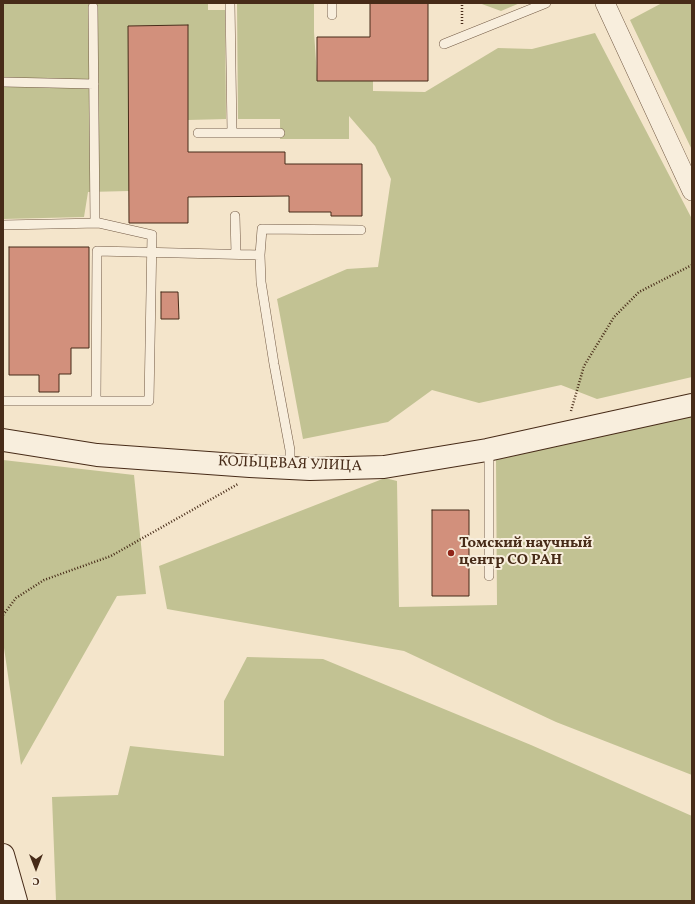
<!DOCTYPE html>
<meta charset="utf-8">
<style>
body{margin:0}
#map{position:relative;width:695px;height:904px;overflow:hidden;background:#f4e5cb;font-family:Vollkorn,serif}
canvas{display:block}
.frame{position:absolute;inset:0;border:4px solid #472b18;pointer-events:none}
.north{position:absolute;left:16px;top:848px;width:40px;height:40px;-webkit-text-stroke:3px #f8eedd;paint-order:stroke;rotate:180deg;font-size:11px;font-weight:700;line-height:16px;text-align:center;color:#472b18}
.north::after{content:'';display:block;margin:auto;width:14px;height:18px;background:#472b18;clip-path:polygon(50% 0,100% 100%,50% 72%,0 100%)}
</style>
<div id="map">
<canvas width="695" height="904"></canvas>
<div class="frame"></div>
<div class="north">С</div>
</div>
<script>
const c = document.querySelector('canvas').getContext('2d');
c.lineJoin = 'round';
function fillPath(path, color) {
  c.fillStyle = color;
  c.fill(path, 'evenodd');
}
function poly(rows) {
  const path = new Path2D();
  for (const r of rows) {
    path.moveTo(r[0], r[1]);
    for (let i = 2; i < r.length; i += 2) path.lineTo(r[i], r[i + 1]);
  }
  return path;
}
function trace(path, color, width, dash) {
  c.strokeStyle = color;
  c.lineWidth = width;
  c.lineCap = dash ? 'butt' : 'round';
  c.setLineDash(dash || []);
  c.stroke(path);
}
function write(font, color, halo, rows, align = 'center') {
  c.font = font + ' Vollkorn,serif';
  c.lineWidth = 4;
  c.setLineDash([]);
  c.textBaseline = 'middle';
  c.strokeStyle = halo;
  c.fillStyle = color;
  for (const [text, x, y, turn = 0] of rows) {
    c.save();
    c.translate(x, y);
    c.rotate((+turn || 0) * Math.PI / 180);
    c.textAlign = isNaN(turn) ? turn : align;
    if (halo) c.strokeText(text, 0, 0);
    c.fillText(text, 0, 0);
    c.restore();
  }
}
fillPath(poly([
 [3,3,208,3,208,10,225,10,226,119,188,120,188,25,129,26,129,191,88,192,84,217,3,219],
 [237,3,314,3,314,32,317,76,373,81,373,91,425,92,498,48,532,49,595,33,692,219,692,377,597,399,561,385,479,403,432,390,388,422,303,439,277,299,347,269,378,267,391,179,375,146,349,116,349,139,280,139,280,119,238,119],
 [479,3,520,3,501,11],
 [662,3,692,3,692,150,630,20],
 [692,416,692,775,556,722,404,651,167,609,159,566,385,478,397,481,399,607,497,605,496,460],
 [3,460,134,475,146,594,117,596,21,765,3,641],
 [247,657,323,659,531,745,692,816,692,901,56,901,52,797,118,795,130,746,224,756,224,701]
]), '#c2c293');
const building = poly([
 [370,3,428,3,428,81,317,81,317,37,370,37,370,3],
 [188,25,188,152,285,152,285,164,362,164,362,216,331,216,331,212,289,212,289,196,188,197,188,223,129,223,128,26,188,25],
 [9,247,89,247,89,348,71,348,71,374,59,374,59,392,39,392,39,375,9,375,9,247],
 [161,292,178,292,179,319,161,319,161,292],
 [432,510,469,510,469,596,432,596,432,510]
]);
fillPath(building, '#d2907c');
trace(building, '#472b18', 1);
const lane = poly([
 [230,3,232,133],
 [332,3,332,15],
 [93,7,95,223],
 [444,44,546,3],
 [3,82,94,84],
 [198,133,280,133],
 [235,216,236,254],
 [3,225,99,223,152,235,149,401,3,401],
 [96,401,97,251,260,255],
 [487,450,489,461,489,576],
 [290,468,290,450,274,364,261,282,260,255,262,229,361,230]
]);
const street = poly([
 [605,3,692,191]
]);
const secondary = poly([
 [3,440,97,455,250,466,310,469,384,467,487,450,692,405],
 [3,855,16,901]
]);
trace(lane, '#725a45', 10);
trace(street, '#725a45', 20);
trace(secondary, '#472b18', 24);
trace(poly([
 [462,24,462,3],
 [571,411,584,366,614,317,639,292,692,265],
 [3,615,16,598,44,580,111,556,238,484]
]), '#472b18', 2.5, [1, 2]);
trace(lane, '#f8eedd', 9);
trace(street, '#f8eedd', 19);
trace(secondary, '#f8eedd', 22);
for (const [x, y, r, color] of [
 [451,553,4,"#8f2418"]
]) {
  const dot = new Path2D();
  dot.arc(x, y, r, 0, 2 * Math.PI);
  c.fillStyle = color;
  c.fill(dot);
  trace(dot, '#f8eedd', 1.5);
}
write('15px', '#472b18', '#f8eedd', [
 ["КОЛЬЦЕВАЯ УЛИЦА",290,465,2]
]);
write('bold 15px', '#472b18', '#f8eedd', [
 ["Томский научный",459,544],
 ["центр СО РАН",459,561]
], 'left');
</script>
